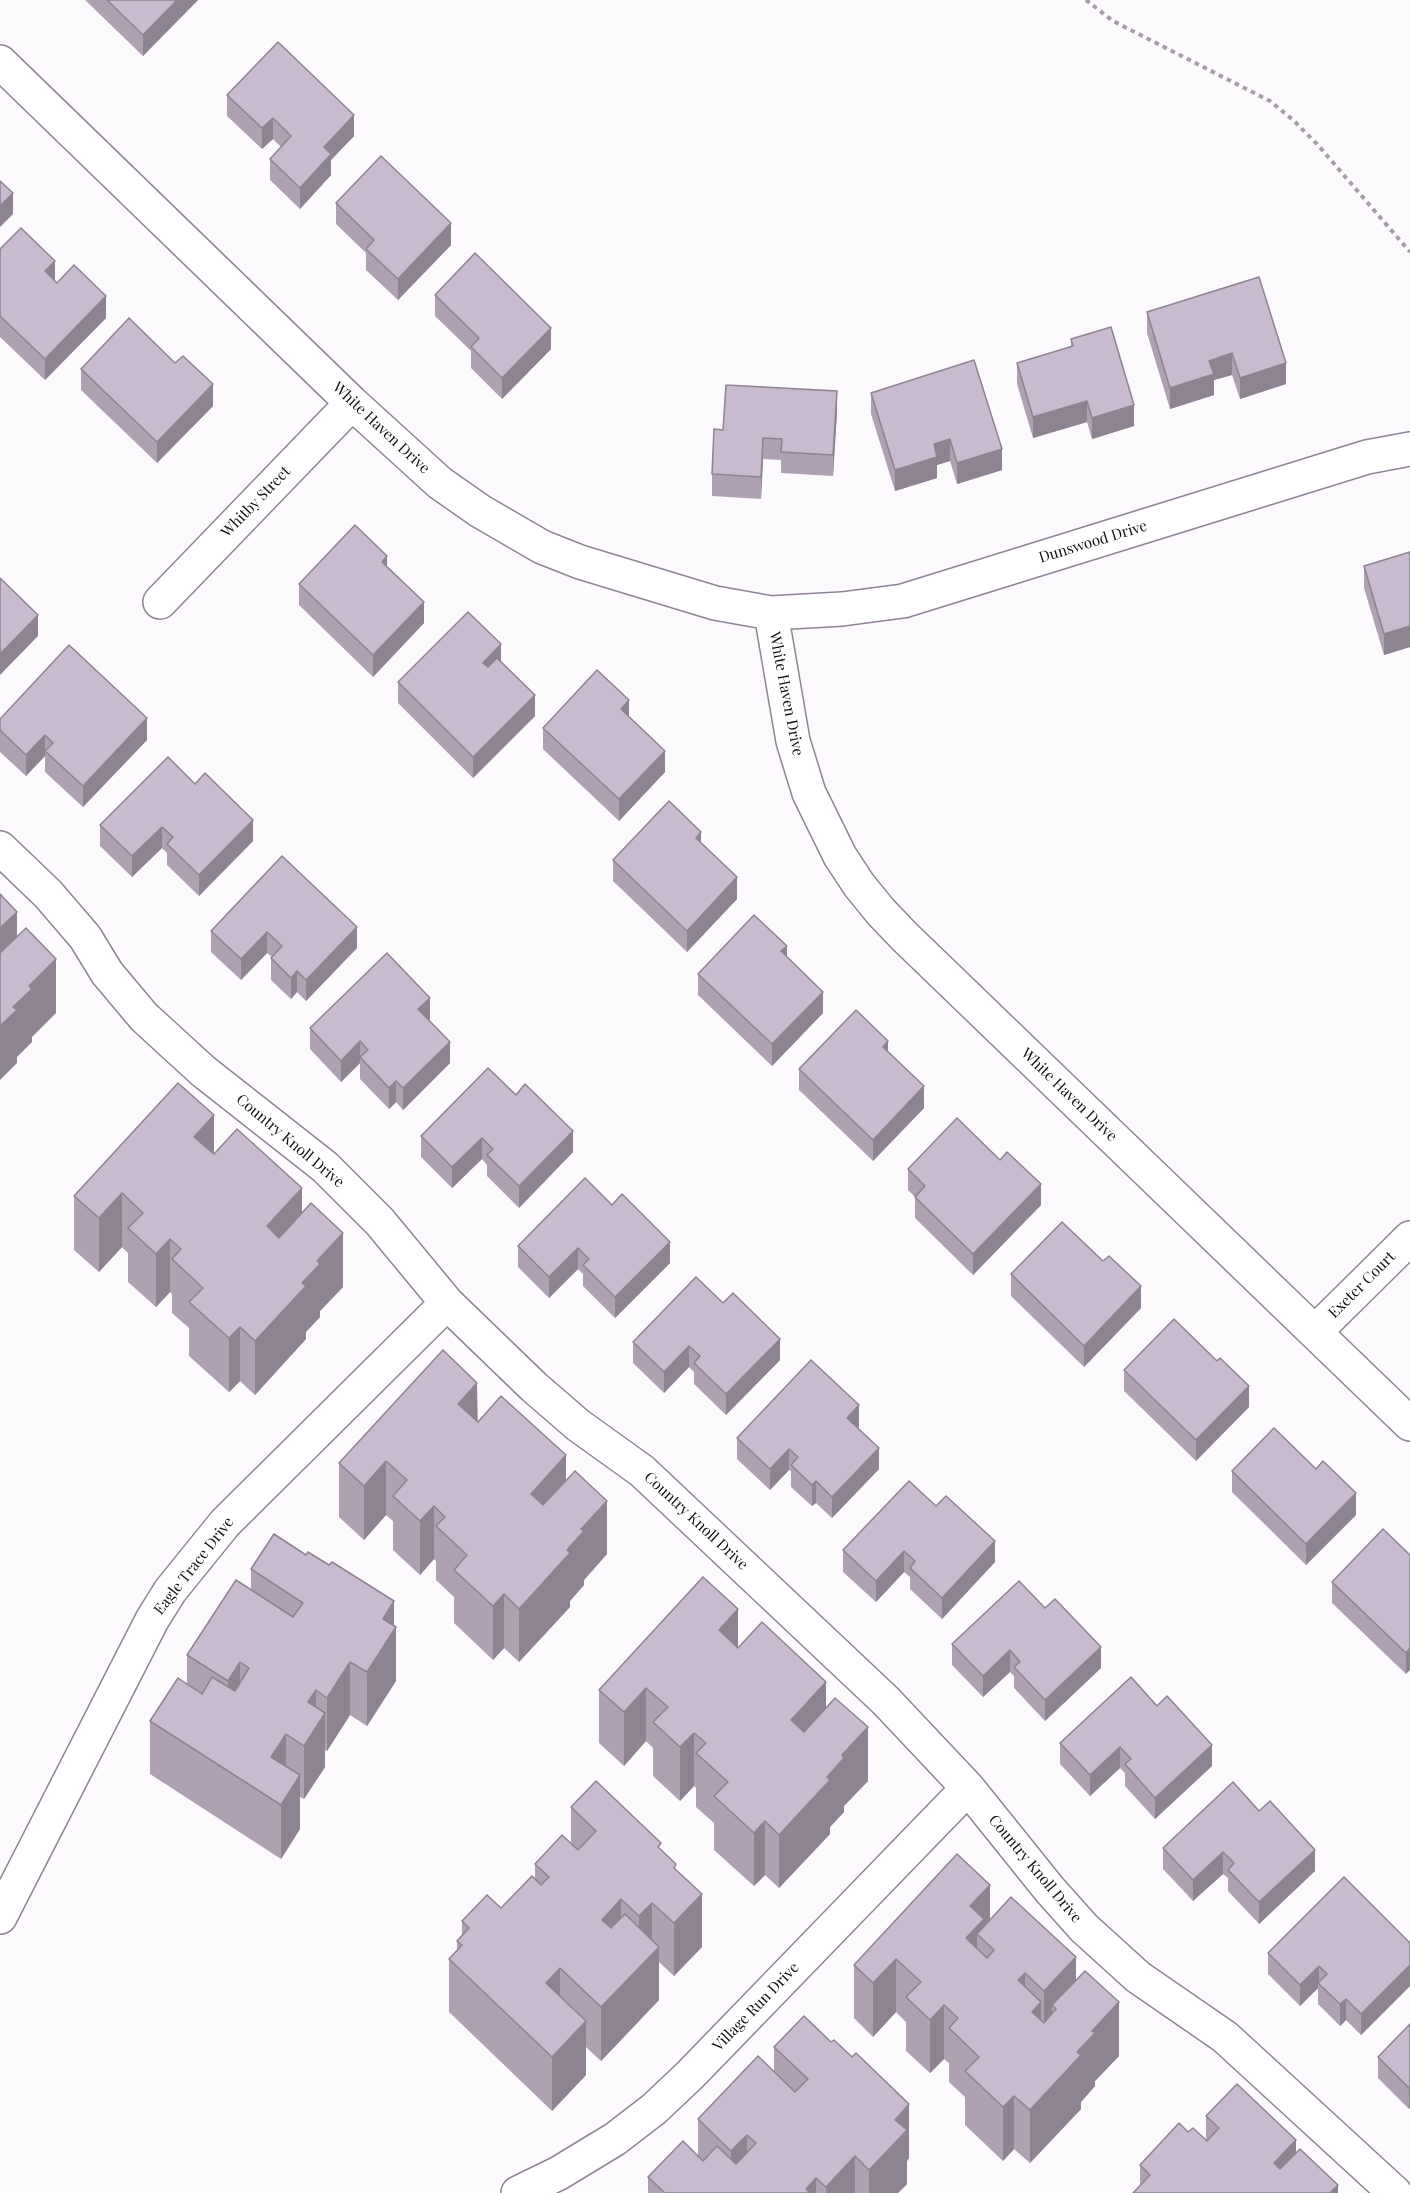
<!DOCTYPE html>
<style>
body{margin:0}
canvas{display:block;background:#fdfafe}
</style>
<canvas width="1410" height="2193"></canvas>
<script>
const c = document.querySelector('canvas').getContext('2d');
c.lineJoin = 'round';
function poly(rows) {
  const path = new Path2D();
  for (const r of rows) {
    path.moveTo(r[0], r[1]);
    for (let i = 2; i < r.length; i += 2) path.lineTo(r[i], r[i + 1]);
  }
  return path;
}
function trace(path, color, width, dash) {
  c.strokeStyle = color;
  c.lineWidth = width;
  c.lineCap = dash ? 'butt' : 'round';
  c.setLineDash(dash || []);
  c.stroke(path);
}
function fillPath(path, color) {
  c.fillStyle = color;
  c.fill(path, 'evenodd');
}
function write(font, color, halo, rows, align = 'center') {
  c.font = font + ' "Playfair Display",serif';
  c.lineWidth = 4.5;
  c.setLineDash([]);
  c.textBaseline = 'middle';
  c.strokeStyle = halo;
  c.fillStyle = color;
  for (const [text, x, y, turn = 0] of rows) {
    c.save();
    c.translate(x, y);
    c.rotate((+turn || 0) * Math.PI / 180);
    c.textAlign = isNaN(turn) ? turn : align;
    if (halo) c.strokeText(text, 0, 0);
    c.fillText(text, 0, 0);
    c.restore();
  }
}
const street = poly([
 [0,62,352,403,440,483,480,511,542,547,580,562,715,603,771,613,842,609,903,601,1367,457,1410,449],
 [160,602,352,403],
 [771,613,793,741,809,793,840,856,859,885,881,912,905,937,1410,1424],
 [0,848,48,894,85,937,107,973,144,1017,203,1071,325,1167,380,1222,447,1303,534,1387,578,1425,642,1471,886,1701,968,1788,1050,1890,1084,1928,1138,1977,1225,2037,1395,2193],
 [1315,1332,1410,1238],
 [0,1917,152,1620,170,1591,225,1523,447,1303],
 [518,2193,559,2173,615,2139,654,2109,690,2075,968,1788]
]);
trace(street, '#908396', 36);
trace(poly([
 [1086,0,1113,21,1270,101,1293,120,1317,144,1410,252]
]), '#a39fa4', 4, [4.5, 4.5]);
trace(street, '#fff', 33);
fillPath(poly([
 [85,0,198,0,143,56],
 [227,95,354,136,331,160,331,175,300,209,270,180,270,159,281,147,273,139,262,149,227,116],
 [336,203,451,245,398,300,366,270,366,253,336,224],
 [0,249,106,318,45,380,0,337],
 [1259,277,1286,384,1240,399,1232,375,1214,380,1214,395,1170,409,1147,333,1147,312],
 [435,295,551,349,502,399,471,368,471,351,435,316],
 [1071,339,1134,426,1092,439,1087,422,1033,438,1017,384,1017,363,1071,347],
 [175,363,213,406,157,463,81,390,81,369],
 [871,393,1002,470,957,484,950,461,937,465,937,478,895,491,871,414],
 [837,412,833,476,781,473,781,460,763,459,761,499,712,496,712,474,723,430],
 [1410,552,1410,647,1384,655,1364,588,1364,566],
 [387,567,424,623,373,677,299,605,299,584],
 [501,663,535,716,473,778,398,703,398,682],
 [629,717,665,772,619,821,543,749,543,728],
 [0,719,147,740,83,807,45,772,45,756,26,776,0,752],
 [195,784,253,841,199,896,167,865,167,853,162,848,132,877,100,846,100,825],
 [701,843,737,899,687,952,613,881,613,860],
 [282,856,357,948,306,1001,297,992,291,999,271,980,271,958,272,957,267,953,241,980,211,952,211,931],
 [787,957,823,1013,772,1066,698,995,698,974],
 [430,1019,429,1020,450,1063,403,1110,396,1102,389,1109,360,1079,360,1063,341,1082,310,1049,310,1028],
 [888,1052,924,1108,873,1161,799,1090,799,1069],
 [488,1068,573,1152,519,1208,487,1176,487,1165,482,1159,452,1188,421,1157,421,1136],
 [214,1154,302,1213,343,1287,320,1311,320,1317,306,1332,306,1339,255,1395,240,1381,229,1392,189,1356,189,1328,172,1313,172,1294,170,1292,156,1307,128,1282,128,1253,122,1247,99,1272,74,1250,74,1196],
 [908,1169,1041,1205,973,1275,915,1218,915,1197,908,1190],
 [612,1205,670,1263,615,1318,583,1286,583,1274,578,1269,549,1298,518,1267,518,1246],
 [1011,1274,1141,1308,1084,1367,1011,1296],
 [696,1277,780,1360,726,1415,694,1384,694,1372,689,1367,664,1393,633,1363,633,1342],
 [1124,1370,1249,1407,1196,1461,1124,1391],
 [477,1383,478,1422,566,1481,607,1554,584,1580,584,1585,570,1601,570,1607,519,1662,504,1648,493,1660,454,1623,454,1597,436,1580,436,1561,434,1559,420,1575,393,1550,393,1521,386,1515,364,1540,339,1517,339,1463],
 [859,1427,858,1428,879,1469,832,1518,816,1503,812,1506,791,1487,791,1471,789,1470,770,1490,737,1459,737,1438],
 [1232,1471,1356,1515,1306,1565,1232,1492],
 [936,1506,995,1562,942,1619,910,1589,910,1577,904,1572,876,1602,843,1572,843,1550],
 [1410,1555,1406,1674,1332,1603,1332,1582],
 [251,1569,394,1626,396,1681,367,1726,350,1715,327,1751,325,1750,325,1767,304,1799,300,1797,300,1829,281,1859,150,1774,150,1721,187,1684,187,1655,251,1590],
 [1019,1581,1101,1668,1045,1721,1014,1688,1014,1676,1010,1672,983,1697,952,1665,952,1644],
 [738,1647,826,1707,868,1781,844,1806,844,1812,830,1827,830,1834,779,1888,765,1875,754,1886,714,1850,714,1823,696,1807,696,1788,694,1786,680,1801,653,1776,653,1748,646,1741,624,1766,599,1743,599,1690],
 [1131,1677,1212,1766,1155,1819,1125,1786,1125,1773,1120,1768,1090,1796,1060,1764,1060,1743],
 [1233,1782,1315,1871,1259,1924,1228,1891,1228,1878,1223,1874,1193,1901,1163,1869,1163,1848],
 [571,1807,661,1850,676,1870,702,1947,674,1976,659,1962,659,2000,601,2061,586,2047,586,2075,552,2111,449,2012,449,1959,457,1951,457,1941,462,1935,462,1921,501,1908,535,1879,535,1864,571,1844],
 [990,1920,1119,2056,1095,2081,1095,2086,1081,2102,1081,2109,1030,2163,1014,2149,1003,2161,965,2125,965,2097,949,2082,949,2063,944,2059,930,2073,906,2051,906,2022,896,2012,873,2037,854,2018,854,1965],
 [1410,1943,1410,1986,1361,2035,1346,2020,1340,2026,1318,2004,1318,1988,1300,2006,1268,1974,1268,1953],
 [1410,2024,1409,2109,1378,2078,1378,2057],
 [774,2047,909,2158,907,2161,907,2184,898,2193,648,2193,648,2177,698,2155,698,2119,774,2072],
 [1206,2116,1296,2154,1338,2193,1140,2186,1140,2165,1188,2132,1206,2141]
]), '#ada1b2');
fillPath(poly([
 [177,0,198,0,143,56,143,35],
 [354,115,354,136,331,160,331,175,300,209,300,188,324,147],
 [273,118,273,139,262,149,262,128],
 [13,193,13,214,0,227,0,206],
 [451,223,451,245,398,300,398,279],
 [55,261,55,282,45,271],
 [106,296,106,318,45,380,45,359],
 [551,328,551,349,502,399,502,378],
 [1232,353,1232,375,1214,380,1214,395,1170,409,1170,388,1209,361],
 [1286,363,1286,384,1240,399,1240,378],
 [213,384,213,406,157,463,157,442],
 [837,391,837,412,833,476,833,455],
 [1087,401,1087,422,1033,438,1033,417],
 [1134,405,1134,426,1092,439,1092,418],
 [763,438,763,459,761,499,761,477],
 [950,439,950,461,937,465,937,478,895,491,895,470,934,444],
 [1002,449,1002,470,957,484,957,463],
 [387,556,387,578,382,562],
 [424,602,424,623,373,677,373,655],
 [38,615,38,636,0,675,0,654],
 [1410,626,1410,647,1384,655,1384,634],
 [501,644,501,665,483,684,483,663],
 [535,695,535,716,473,778,473,757],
 [629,700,629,722,621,709],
 [147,718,147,740,83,807,83,786],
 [45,735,45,756,26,776,26,755],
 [665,751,665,772,619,821,619,799],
 [253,820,253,841,199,896,199,875],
 [162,827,162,848,132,877,132,856],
 [701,832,701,853,696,838],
 [737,877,737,899,687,952,687,931],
 [17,912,17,965,0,981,0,928],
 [357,927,357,948,306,1001,306,980],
 [267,932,267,953,241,980,241,959],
 [787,946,787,967,781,951],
 [56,959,56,1013,32,1037,32,1042,17,1057,17,1063,0,1080,0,1026,29,986],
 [297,971,297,992,291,999,291,978],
 [823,992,823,1013,772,1066,772,1044],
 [430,998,430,1019,418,1030,418,1009],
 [360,1041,360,1063,341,1082,341,1061],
 [888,1041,888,1062,883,1047],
 [450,1042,450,1063,403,1110,403,1088],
 [396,1081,396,1102,389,1109,389,1088],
 [924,1086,924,1108,873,1161,873,1140],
 [214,1115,214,1169,194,1137],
 [573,1131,573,1152,519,1208,519,1186],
 [482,1138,482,1159,452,1188,452,1167],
 [1041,1184,1041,1205,973,1275,973,1254],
 [302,1188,302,1241,267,1280,267,1226],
 [122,1193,122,1247,99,1272,99,1218],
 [343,1233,343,1287,320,1311,320,1317,306,1332,306,1339,255,1395,255,1341,302,1283,317,1261],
 [170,1239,170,1292,156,1307,156,1254],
 [670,1242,670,1263,615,1318,615,1297],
 [578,1248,578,1269,549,1298,549,1277],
 [1141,1286,1141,1308,1084,1367,1084,1346],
 [240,1327,240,1381,229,1392,229,1338],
 [780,1339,780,1360,726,1415,726,1394],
 [689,1346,689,1367,664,1393,664,1372],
 [477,1383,477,1436,458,1404],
 [1249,1386,1249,1407,1196,1461,1196,1440],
 [859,1405,859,1427,847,1439,847,1418],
 [879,1448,879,1469,832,1518,832,1497],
 [789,1449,789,1470,770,1490,770,1469],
 [566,1455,566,1509,531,1547,531,1494],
 [386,1461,386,1515,364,1540,364,1486],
 [816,1481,816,1503,812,1506,812,1485],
 [1356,1493,1356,1515,1306,1565,1306,1544],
 [607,1501,607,1554,584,1580,584,1585,570,1601,570,1607,519,1662,519,1609,567,1550,581,1529],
 [434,1506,434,1559,420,1575,420,1521],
 [995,1541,995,1562,942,1619,942,1598],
 [904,1551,904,1572,876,1602,876,1581],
 [504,1594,504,1648,493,1660,493,1606],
 [394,1601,394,1631,396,1627,396,1681,367,1726,367,1672,383,1619],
 [738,1609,738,1662,719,1630],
 [1101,1647,1101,1668,1045,1721,1045,1700],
 [1410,1648,1410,1670,1406,1674,1406,1653],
 [1010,1650,1010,1672,983,1697,983,1676],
 [240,1662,240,1716,228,1735,228,1681],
 [350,1662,350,1715,327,1751,327,1698],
 [826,1682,826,1736,791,1774,791,1720],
 [646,1688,646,1741,624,1766,624,1712],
 [316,1690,316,1727,325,1713,325,1767,304,1799,304,1746,308,1702],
 [868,1727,868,1781,844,1806,844,1812,830,1827,830,1834,779,1888,779,1835,827,1777,842,1755],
 [694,1733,694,1786,680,1801,680,1747],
 [286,1734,286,1788,271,1757],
 [1212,1745,1212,1766,1155,1819,1155,1798],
 [1120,1747,1120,1768,1090,1796,1090,1775],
 [300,1775,300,1829,281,1859,281,1805],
 [765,1821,765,1875,754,1886,754,1833],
 [1315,1850,1315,1871,1259,1924,1259,1902],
 [1223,1852,1223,1874,1193,1901,1193,1880],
 [990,1885,990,1938,977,1934,977,1981,966,1938,970,1906],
 [702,1894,702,1947,674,1976,674,1923],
 [621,1899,621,1953,602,1920],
 [652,1903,652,1953,659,1947,659,2000,601,2061,601,2007,639,1967,639,1916],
 [1076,1957,1076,2010,1056,2009,1052,2005,1052,2036,1044,2045,1044,1991],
 [896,1959,896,2012,873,2037,873,1983],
 [1410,1965,1410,1986,1361,2035,1361,2014],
 [1319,1966,1319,1984,1318,1983,1318,1988,1300,2006,1300,1985],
 [560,1968,560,2022,546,1983],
 [1025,1973,1025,2026,1018,1980],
 [1346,1999,1346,2020,1340,2026,1340,2004],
 [1041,2002,1041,2056,1032,2012],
 [1119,2002,1119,2056,1095,2081,1095,2086,1081,2102,1081,2109,1030,2163,1030,2110,1077,2052,1092,2031],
 [944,2005,944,2059,930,2073,930,2020],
 [586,2021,586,2075,552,2111,552,2057],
 [1410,2087,1410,2108,1409,2109,1409,2088],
 [1014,2096,1014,2149,1003,2161,1003,2107],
 [909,2104,909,2158,907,2161,907,2184,898,2193,869,2193,869,2170,895,2120],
 [747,2135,747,2189,731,2193,731,2151],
 [1296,2140,1296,2193,1274,2163],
 [855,2156,855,2193,826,2193,826,2187],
 [816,2178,816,2193,806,2193,806,2189],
 [1338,2185,1338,2193,1330,2193]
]), '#8d8391');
const building = poly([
 [107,0,177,0,143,35,107,0],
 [278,42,354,115,324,147,331,154,300,188,270,159,291,136,273,118,262,128,227,95,278,42],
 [381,156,451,223,398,279,366,249,374,240,336,203,381,156],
 [0,181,13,193,0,206,0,181],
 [21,228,55,261,45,271,57,283,74,265,106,296,45,359,0,316,0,249,21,228],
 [475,253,551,328,502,378,471,347,479,338,435,295,475,253],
 [1259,277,1286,363,1240,378,1232,353,1209,361,1214,374,1170,388,1147,312,1259,277],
 [129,318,175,363,183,356,213,384,157,442,81,369,129,318],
 [1111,327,1134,405,1092,418,1087,401,1033,417,1017,363,1073,346,1071,339,1111,327],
 [974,360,1002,449,957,463,950,439,934,444,937,457,895,470,871,393,974,360],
 [726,385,837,391,833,455,781,452,782,439,763,438,761,477,712,474,714,429,723,430,726,385],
 [355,525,387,556,382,562,424,602,373,655,299,584,355,525],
 [1410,552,1410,626,1384,634,1364,566,1410,552],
 [0,578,38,615,0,654,0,578],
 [468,612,501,644,483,663,488,667,497,658,535,695,473,757,398,682,468,612],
 [69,645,147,718,83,786,45,751,53,743,45,735,26,755,0,730,0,719,69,645],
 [597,670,629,700,621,709,665,751,619,799,543,728,597,670],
 [168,757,195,784,205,773,253,820,199,875,167,844,173,837,162,827,132,856,100,825,168,757],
 [669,801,701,832,696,838,737,877,687,931,613,860,669,801],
 [282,856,357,927,306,980,297,971,291,978,271,958,282,946,267,932,241,959,211,931,282,856],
 [0,894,17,912,0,928,0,894],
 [754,915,787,946,781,951,823,992,772,1044,698,974,754,915],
 [26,928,56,959,29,986,32,989,13,1007,17,1010,0,1026,0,953,26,928],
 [387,953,430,998,418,1009,450,1042,403,1088,396,1081,389,1088,360,1057,368,1050,360,1041,341,1061,310,1028,387,953],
 [856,1010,888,1041,883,1047,924,1086,873,1140,799,1069,856,1010],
 [488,1068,516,1095,525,1084,573,1131,519,1186,487,1155,493,1149,482,1138,452,1167,421,1136,488,1068],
 [178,1083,214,1115,194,1137,214,1154,237,1129,302,1188,267,1226,279,1238,311,1203,343,1233,317,1261,320,1264,302,1283,306,1286,255,1341,240,1327,229,1338,189,1302,203,1288,172,1259,181,1249,170,1239,156,1254,128,1228,143,1213,122,1193,99,1218,74,1196,178,1083],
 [957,1118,1000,1160,1007,1152,1041,1184,973,1254,915,1197,925,1186,908,1169,957,1118],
 [585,1178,612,1205,622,1194,670,1242,615,1297,583,1265,589,1259,578,1248,549,1277,518,1246,585,1178],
 [1062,1222,1103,1261,1109,1256,1141,1286,1084,1346,1011,1274,1062,1222],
 [696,1277,723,1303,733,1293,780,1339,726,1394,694,1363,700,1356,689,1346,664,1372,633,1342,696,1277],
 [1174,1319,1217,1361,1220,1358,1249,1386,1196,1440,1124,1370,1174,1319],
 [443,1350,477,1383,458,1404,478,1422,501,1396,566,1455,531,1494,543,1505,575,1471,607,1501,581,1529,584,1531,567,1550,570,1553,519,1609,504,1594,493,1606,454,1570,467,1555,436,1526,445,1517,434,1506,420,1521,393,1496,407,1480,386,1461,364,1486,339,1463,443,1350],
 [811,1360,859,1405,847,1418,879,1448,832,1497,816,1481,812,1485,791,1465,798,1457,789,1449,770,1469,737,1438,811,1360],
 [1274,1428,1316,1469,1323,1461,1356,1493,1306,1544,1232,1471,1274,1428],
 [909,1481,936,1506,946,1496,995,1541,942,1598,910,1568,915,1561,904,1551,876,1581,843,1550,909,1481],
 [1383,1529,1410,1555,1410,1648,1406,1653,1332,1582,1383,1529],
 [274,1534,306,1555,308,1552,329,1565,332,1562,394,1601,383,1619,396,1627,367,1672,350,1662,327,1698,316,1690,308,1702,325,1713,304,1746,286,1734,271,1757,300,1775,281,1805,150,1721,178,1678,202,1694,212,1677,235,1691,249,1668,240,1662,228,1681,187,1655,236,1580,293,1617,303,1603,251,1569,274,1534],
 [703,1577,738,1609,719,1630,738,1648,762,1622,826,1682,791,1720,804,1732,835,1698,868,1727,842,1755,844,1758,827,1777,830,1780,779,1835,765,1821,754,1833,714,1796,728,1782,696,1753,706,1743,694,1733,680,1747,653,1722,668,1707,646,1688,624,1712,599,1690,703,1577],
 [1019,1581,1045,1608,1055,1599,1101,1647,1045,1700,1014,1667,1020,1662,1010,1650,983,1676,952,1644,1019,1581],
 [1131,1677,1157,1706,1167,1696,1212,1745,1155,1798,1125,1764,1131,1759,1120,1747,1090,1775,1060,1743,1131,1677],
 [596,1781,661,1843,658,1847,676,1864,674,1868,702,1894,674,1923,652,1903,639,1916,621,1899,602,1920,611,1928,625,1914,659,1947,601,2007,560,1968,546,1983,586,2021,552,2057,449,1959,462,1945,457,1941,469,1928,462,1921,487,1895,501,1908,532,1876,541,1885,549,1877,535,1864,562,1835,578,1850,596,1831,571,1807,596,1781],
 [1233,1782,1259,1811,1270,1801,1315,1850,1259,1902,1228,1870,1234,1863,1223,1852,1193,1880,1163,1848,1233,1782],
 [957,1854,990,1885,970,1906,984,1919,966,1938,987,1958,994,1950,977,1934,1011,1897,1076,1957,1044,1991,1025,1973,1018,1980,1041,2002,1032,2012,1044,2023,1056,2009,1052,2005,1085,1971,1119,2002,1092,2031,1095,2033,1077,2052,1081,2055,1030,2110,1014,2096,1003,2107,965,2071,979,2057,949,2028,958,2018,944,2005,930,2020,906,1997,921,1982,896,1959,873,1983,854,1965,957,1854],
 [1344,1877,1410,1943,1410,1965,1361,2014,1346,1999,1340,2004,1318,1983,1327,1974,1319,1966,1300,1985,1268,1953,1344,1877],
 [804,2016,831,2042,834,2040,852,2057,856,2053,909,2104,895,2120,907,2130,869,2170,855,2156,826,2187,816,2178,806,2189,810,2193,665,2193,648,2177,683,2141,703,2161,717,2146,736,2164,756,2143,747,2135,731,2151,698,2119,758,2056,795,2092,808,2079,774,2047,804,2016],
 [1410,2024,1410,2087,1409,2088,1378,2057,1410,2024],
 [1237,2084,1296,2140,1274,2163,1280,2169,1300,2149,1338,2185,1330,2193,1133,2193,1150,2175,1140,2165,1179,2123,1188,2132,1193,2128,1207,2141,1219,2128,1206,2116,1237,2084]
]);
fillPath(building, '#c9bbcf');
trace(building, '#8d8391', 1.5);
write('15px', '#120d14', '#fff', [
 ["White Haven Drive",381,428,43],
 ["Whitby Street",256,502,-46],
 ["Dunswood Drive",1093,542,-17],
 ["White Haven Drive",786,694,79],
 ["White Haven Drive",1069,1095,44],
 ["Country Knoll Drive",290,1141,40],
 ["Exeter Court",1362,1285,-45],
 ["Country Knoll Drive",696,1521,43],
 ["Eagle Trace Drive",194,1566,-52],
 ["Country Knoll Drive",1035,1869,50],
 ["Village Run Drive",756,2007,-46]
]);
</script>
